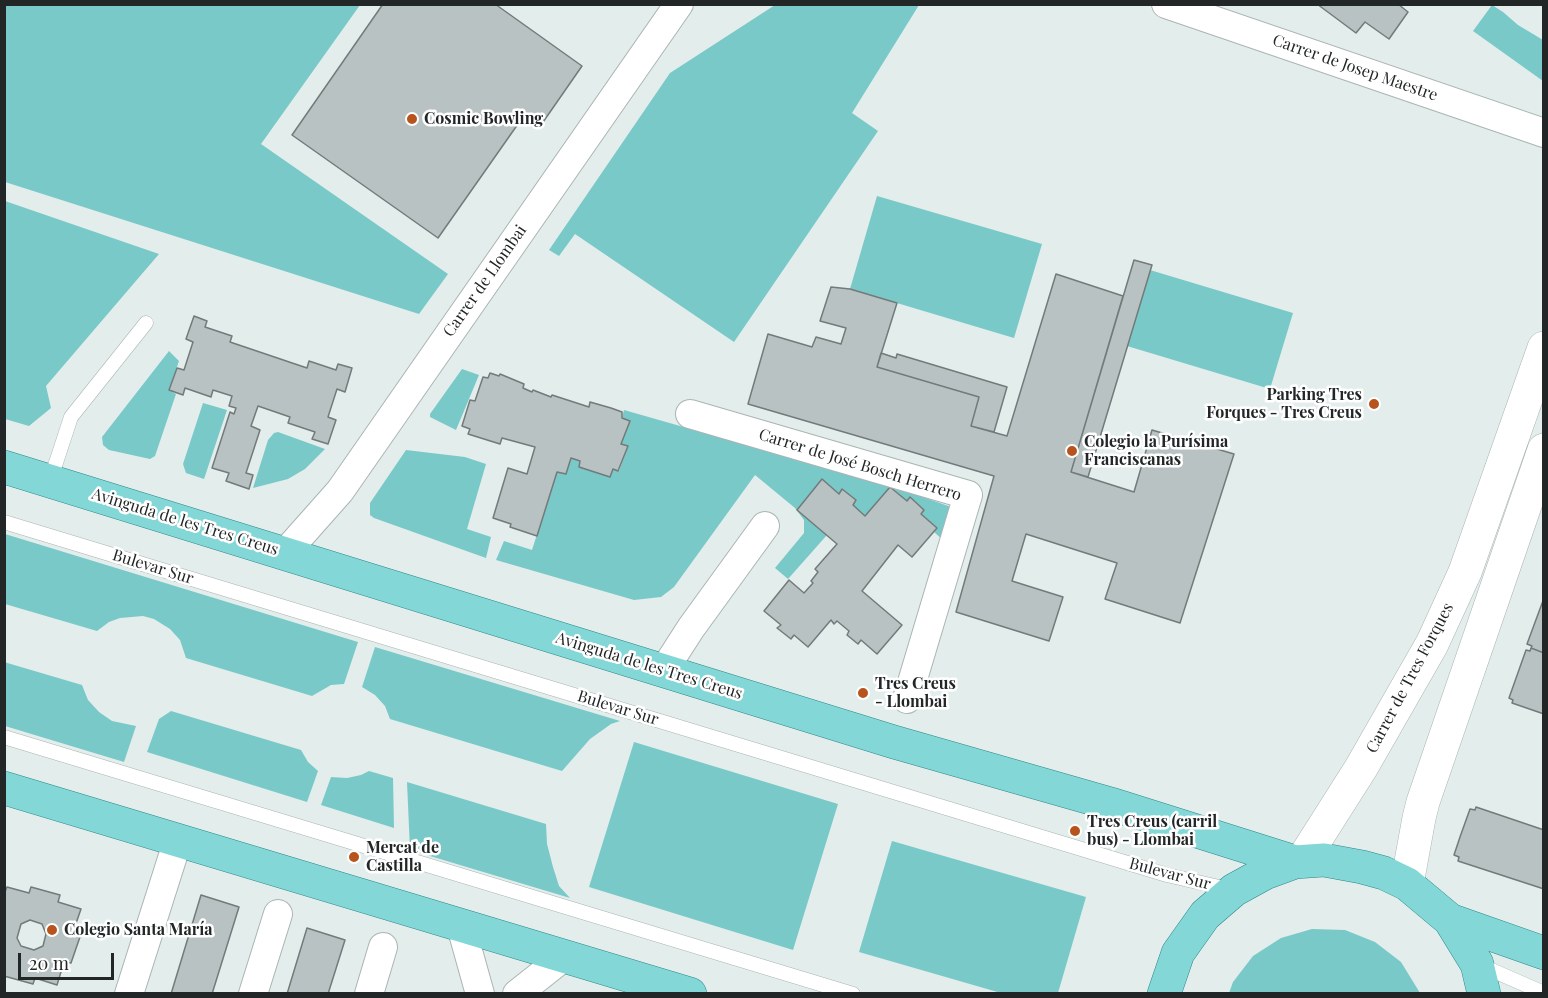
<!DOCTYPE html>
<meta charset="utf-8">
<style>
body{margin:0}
#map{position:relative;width:1548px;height:998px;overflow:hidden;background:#e3edec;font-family:"Playfair Display",serif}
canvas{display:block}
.frame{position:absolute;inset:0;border:6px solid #222626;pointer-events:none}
.scale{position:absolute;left:18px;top:953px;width:96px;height:27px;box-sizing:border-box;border:3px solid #222626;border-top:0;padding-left:8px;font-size:18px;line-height:21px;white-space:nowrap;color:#222626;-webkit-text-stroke:4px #fff;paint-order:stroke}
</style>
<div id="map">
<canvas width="1548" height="998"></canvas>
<div class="frame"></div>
<div class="scale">20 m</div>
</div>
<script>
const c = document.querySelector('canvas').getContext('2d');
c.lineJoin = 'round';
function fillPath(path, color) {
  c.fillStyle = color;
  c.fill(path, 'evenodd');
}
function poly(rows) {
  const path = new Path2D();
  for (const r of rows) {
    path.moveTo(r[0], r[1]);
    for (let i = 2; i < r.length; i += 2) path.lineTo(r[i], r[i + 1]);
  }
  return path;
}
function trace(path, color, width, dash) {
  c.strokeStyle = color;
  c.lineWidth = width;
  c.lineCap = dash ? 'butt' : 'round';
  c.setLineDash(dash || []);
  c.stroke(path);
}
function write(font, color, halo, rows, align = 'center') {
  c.font = font + ' "Playfair Display",serif';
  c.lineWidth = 5;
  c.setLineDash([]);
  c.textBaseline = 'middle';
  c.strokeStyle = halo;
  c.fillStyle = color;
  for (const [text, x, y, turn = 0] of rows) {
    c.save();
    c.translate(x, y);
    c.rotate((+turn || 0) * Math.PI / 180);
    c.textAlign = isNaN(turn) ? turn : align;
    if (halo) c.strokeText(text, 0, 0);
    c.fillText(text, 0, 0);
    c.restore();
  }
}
fillPath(poly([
 [5,4,360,5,261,144,448,274,419,314,5,182],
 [775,5,919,5,852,113,878,131,734,342,575,234,559,256,549,250,670,73],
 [1492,5,1503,12,1518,25,1543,40,1543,81,1473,31],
 [877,196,1042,244,1014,338,850,289],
 [5,201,159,254,46,386,51,408,29,426,5,419],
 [1150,270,1293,313,1270,389,1127,346],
 [169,351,179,361,169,390,176,394,155,456,150,459,109,450,103,445,102,437],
 [462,369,479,375,456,430,430,417,430,414],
 [203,403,227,410,204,479,186,473,183,464],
 [624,410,894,487,954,508,944,541,934,532,937,528,921,514,924,510,910,497,907,501,891,487,865,516,853,505,842,489,839,494,822,479,827,535,788,579,775,568,804,533,804,520,795,508,755,475,674,587,661,597,634,600,496,560,504,541,532,550,557,472,571,458,580,461,579,467,610,477,613,469,619,471,628,446,621,444,629,421,622,418],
 [278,432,325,449,305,469,288,479,253,488,268,440,274,433],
 [406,450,465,457,486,464,467,529,491,537,486,558,374,518,370,515,370,503],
 [5,534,358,642,344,684,331,685,312,696,186,658,180,640,170,629,154,619,143,616,120,618,109,622,97,631,5,604],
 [375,647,620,721,611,724,590,739,562,771,390,719,385,706,375,695,362,687],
 [4,662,82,685,88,700,99,712,112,721,136,726,124,762,5,726],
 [171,711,301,750,308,762,318,771,307,802,147,752,159,719],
 [634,742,838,804,793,950,589,887],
 [369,771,393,778,394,828,321,805,331,777,347,778,361,775],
 [407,782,546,824,547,844,553,867,559,886,570,898,410,850],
 [892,841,1086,897,1058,993,1001,993,859,952],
 [1312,929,1345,930,1375,942,1401,962,1420,993,1229,993,1233,982,1253,956,1281,938]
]), '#79c9c9');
const building = poly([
 [383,4,495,4,582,66,541,125,525,114,438,238,292,135,383,4],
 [1317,4,1398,4,1408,12,1389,39,1365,22,1356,33,1317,4],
 [1134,260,1152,265,1088,477,1071,472,1134,260],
 [1056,274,1123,296,1071,472,1134,492,1152,430,1234,454,1180,623,1105,599,1117,563,1026,534,1012,581,1063,597,1049,641,956,612,994,476,748,404,768,334,812,347,816,337,841,344,846,328,820,321,831,287,850,289,897,303,877,367,979,397,971,426,1007,436,1056,274],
 [194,316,207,321,205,327,232,336,230,342,307,368,309,361,336,370,338,364,352,368,345,392,337,389,328,417,336,420,328,444,312,439,315,432,288,423,290,417,258,406,251,426,260,430,246,473,253,475,249,489,226,481,229,473,212,468,230,412,234,414,236,408,229,406,232,396,213,390,211,397,185,388,183,395,169,390,177,368,184,370,193,342,186,339,194,316],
 [881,353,896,358,897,354,1007,387,994,432,971,426,979,397,877,367,881,353],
 [490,373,499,376,500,374,524,384,523,388,532,392,533,390,551,397,552,395,589,407,590,402,611,408,622,412,622,418,630,421,621,444,628,446,618,471,613,469,610,477,579,467,580,461,571,458,566,474,557,472,537,536,510,527,511,524,493,518,508,468,527,474,535,447,502,438,500,444,468,434,470,429,462,426,470,400,475,401,483,377,488,378,490,373],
 [822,479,839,494,842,489,856,500,853,505,865,516,890,487,907,501,910,497,924,510,921,514,937,528,912,557,898,545,862,591,902,625,877,654,861,640,858,644,847,635,849,631,837,621,834,624,831,620,808,647,794,635,791,639,777,628,781,625,764,611,789,580,804,593,813,583,811,581,818,572,815,569,837,544,797,510,822,479],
 [1544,598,1544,653,1531,648,1532,646,1527,644,1544,598],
 [1531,648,1544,653,1544,714,1512,703,1513,700,1509,698,1526,650,1530,651,1531,648],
 [1476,807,1544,830,1544,889,1458,861,1459,857,1454,855,1460,837,1470,809,1475,810,1476,807],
 [7,887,29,893,31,887,60,895,58,902,81,909,73,932,81,934,71,963,64,962,57,985,35,978,33,984,4,976,4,894,7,887],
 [30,920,42,924,46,934,43,946,34,950,21,946,17,938,21,924,30,920],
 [201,895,239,907,212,994,171,994,201,895],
 [307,928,345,940,328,994,287,994,307,928]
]);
fillPath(building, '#b9c2c2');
trace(building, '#727b7a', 1.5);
const lane = poly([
 [50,481,71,417,146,323],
 [4,522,1167,875,1232,890],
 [4,737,853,994],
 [1480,965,1544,993]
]);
const street = poly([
 [1166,4,1544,133],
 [690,414,968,495,907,699],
 [285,553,340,491,679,4],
 [664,670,691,628,765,526],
 [461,926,480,994],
 [129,994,178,840],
 [253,994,278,914],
 [369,994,383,947],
 [517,994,565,956]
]);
const secondary = poly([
 [1302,861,1361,768,1432,644,1465,572,1544,348],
 [1407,884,1419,818,1423,802,1544,450]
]);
const primary = poly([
 [4,467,894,742,1111,804,1295,862],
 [4,788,690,994],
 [1450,920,1544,953],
 [1164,994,1178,953,1205,915,1234,890,1265,873,1295,862,1324,860,1362,867,1384,873,1407,884,1450,920,1477,964,1484,994]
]);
trace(lane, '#abb4b4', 15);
trace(street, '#abb4b4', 30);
trace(secondary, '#abb4b4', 34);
trace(primary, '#2c8888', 34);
trace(lane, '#fff', 14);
trace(street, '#fff', 28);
trace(secondary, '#fff', 33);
trace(primary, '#83d7d7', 33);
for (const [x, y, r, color] of [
 [412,119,6,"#b7531d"],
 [1374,404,6,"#b7531d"],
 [1072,451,6,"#b7531d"],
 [863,693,6,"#b7531d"],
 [1075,831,6,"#b7531d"],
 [354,857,6,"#b7531d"],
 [52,930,6,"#b7531d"]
]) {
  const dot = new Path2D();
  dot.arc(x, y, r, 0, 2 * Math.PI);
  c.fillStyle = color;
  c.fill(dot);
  trace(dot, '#fff', 2);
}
write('16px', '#222626', '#fff', [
 ["Carrer de Josep Maestre",1355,68,19],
 ["Carrer de Llombai",485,281,-55],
 ["Carrer de José Bosch Herrero",860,465,17],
 ["Avinguda de les Tres Creus",185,522,17],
 ["Bulevar Sur",153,567,17],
 ["Avinguda de les Tres Creus",649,666,17],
 ["Carrer de Tres Forques",1410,678,-62],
 ["Bulevar Sur",618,708,17],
 ["Bulevar Sur",1170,874,15]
]);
write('bold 16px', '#222626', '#fff', [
 ["Cosmic Bowling",424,119],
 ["Parking Tres",1362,395,"right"],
 ["Forques - Tres Creus",1362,413,"right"],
 ["Colegio la Purísima",1084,442],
 ["Franciscanas",1084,460],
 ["Tres Creus",875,684],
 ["- Llombai",875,702],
 ["Tres Creus (carril",1087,822],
 ["bus) - Llombai",1087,840],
 ["Mercat de",366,848],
 ["Castilla",366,866],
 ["Colegio Santa María",64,930]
], 'left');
</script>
